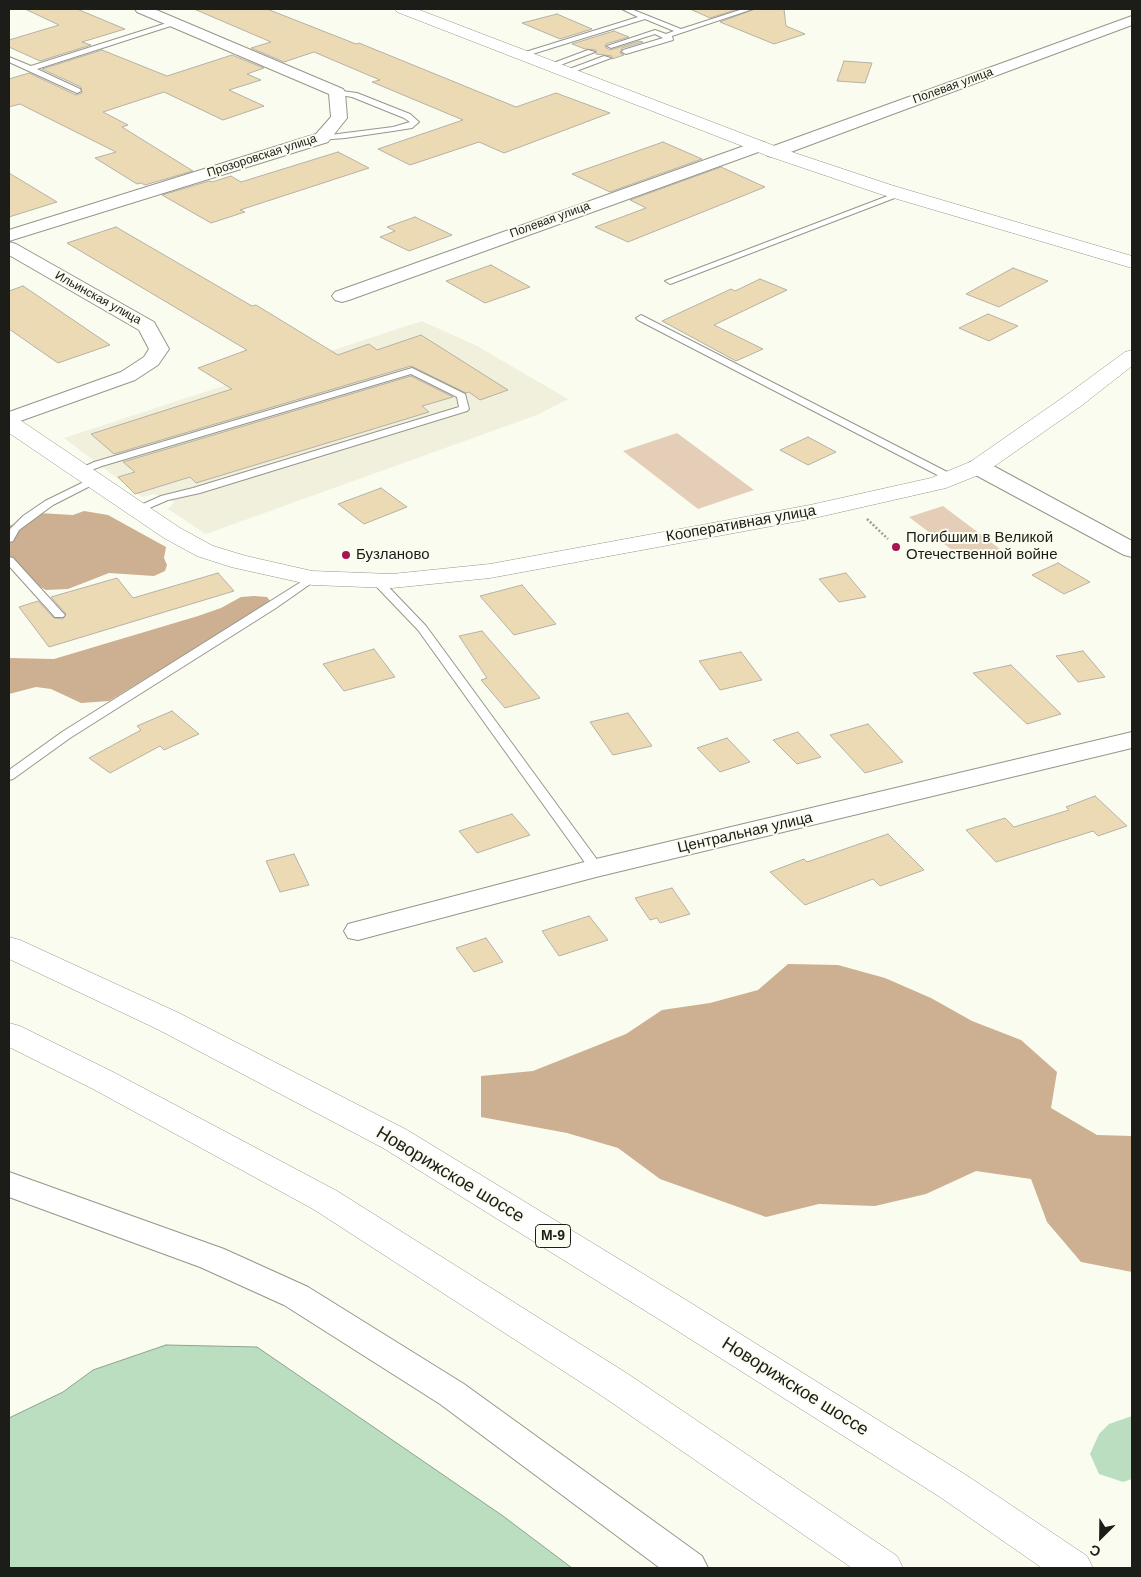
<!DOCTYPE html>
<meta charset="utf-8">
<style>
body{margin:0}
#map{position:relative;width:1141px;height:1577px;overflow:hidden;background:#fbfcf0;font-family:Helvetica,sans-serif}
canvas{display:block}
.frame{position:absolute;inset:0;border:10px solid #1c1c18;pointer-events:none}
.north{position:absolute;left:1076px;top:1512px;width:50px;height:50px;-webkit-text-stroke:4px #fbfcf0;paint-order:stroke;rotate:203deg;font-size:14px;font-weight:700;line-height:20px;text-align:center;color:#1c1c18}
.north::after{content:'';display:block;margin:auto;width:18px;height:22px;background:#1c1c18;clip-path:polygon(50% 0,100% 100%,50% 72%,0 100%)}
</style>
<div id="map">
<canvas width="1141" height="1577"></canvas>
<div class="frame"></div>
<div class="north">С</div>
</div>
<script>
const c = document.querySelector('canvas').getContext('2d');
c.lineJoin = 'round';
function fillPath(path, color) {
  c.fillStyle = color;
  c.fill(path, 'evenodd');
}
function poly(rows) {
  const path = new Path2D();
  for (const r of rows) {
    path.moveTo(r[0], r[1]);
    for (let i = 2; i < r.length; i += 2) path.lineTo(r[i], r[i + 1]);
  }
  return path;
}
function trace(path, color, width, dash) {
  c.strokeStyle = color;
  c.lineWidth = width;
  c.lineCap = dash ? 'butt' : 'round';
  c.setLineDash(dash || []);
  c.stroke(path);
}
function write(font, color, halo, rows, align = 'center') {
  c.font = font + ' Helvetica,sans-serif';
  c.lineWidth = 4;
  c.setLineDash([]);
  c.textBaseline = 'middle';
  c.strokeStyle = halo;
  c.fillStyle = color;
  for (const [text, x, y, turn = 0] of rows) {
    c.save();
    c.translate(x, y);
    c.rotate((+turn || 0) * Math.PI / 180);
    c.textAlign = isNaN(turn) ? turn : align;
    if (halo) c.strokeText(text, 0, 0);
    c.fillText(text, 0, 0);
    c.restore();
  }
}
fillPath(poly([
 [422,321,477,346,568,399,537,415,206,534,168,509,174,502,154,494,142,497,64,438]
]), '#f0f0dd');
fillPath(poly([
 [677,433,754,490,698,509,623,451],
 [943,506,1000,549,965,560,909,517]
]), '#e5ceb7');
fillPath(poly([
 [84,511,108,515,166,547,164,558,167,565,165,571,154,576,109,573,68,589,46,590,37,585,26,574,9,565,9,526,39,513,73,515],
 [254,596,267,597,271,602,109,701,81,703,51,689,36,687,9,694,9,658,54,659,198,616,221,608,241,597],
 [788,964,838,965,885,978,931,998,972,1021,1021,1040,1057,1072,1051,1108,1097,1135,1132,1136,1132,1272,1081,1262,1047,1222,1031,1179,976,1171,926,1194,875,1206,819,1204,766,1217,660,1179,618,1148,567,1133,481,1117,481,1076,533,1071,626,1034,662,1010,710,1003,758,990]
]), '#cdaf91');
const water = poly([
 [166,1345,257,1347,503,1516,572,1568,9,1568,9,1418,63,1392,93,1370,166,1345]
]);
fillPath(water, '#bbdec1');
trace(water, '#8ba48e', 1);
fillPath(poly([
 [1132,1416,1132,1479,1123,1482,1099,1474,1090,1454,1099,1434,1109,1424,1132,1416]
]), '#bbdec1');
const building = poly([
 [25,9,77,9,125,29,82,42,91,45,40,61,9,47,9,40,59,25,25,9],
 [194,9,267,9,356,44,359,43,516,107,556,93,610,113,504,153,479,142,410,165,378,149,463,120,372,82,380,80,314,52,284,62,251,48,271,42,194,9],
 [690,9,738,9,710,18,690,9],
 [755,9,784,9,786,26,805,34,774,44,720,22,755,9],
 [557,14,592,29,560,39,522,23,557,14],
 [614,31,629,37,606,44,605,47,610,50,639,41,643,42,622,48,620,53,624,55,612,59,612,56,596,54,596,50,585,49,572,44,614,31],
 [102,50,167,76,232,55,264,68,247,74,261,80,229,90,264,106,223,120,164,92,103,112,128,125,122,127,193,171,145,185,141,183,137,184,95,158,116,152,20,104,9,107,9,79,29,73,76,95,82,93,81,87,42,69,102,50],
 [844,61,872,63,865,83,837,81,844,61],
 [663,142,702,159,610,192,572,174,663,142],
 [338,152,369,168,240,210,245,212,211,223,162,195,209,181,212,182,231,176,241,182,338,152],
 [721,167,765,187,628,242,595,227,646,208,630,200,721,167],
 [9,173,57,202,9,217,9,173],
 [415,217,452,235,409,251,380,237,395,231,387,227,415,217],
 [116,227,252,306,256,305,338,355,369,344,377,350,421,335,508,390,480,400,469,392,466,393,411,366,114,454,91,434,232,389,198,368,247,350,67,243,116,227],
 [491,265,530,287,485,303,446,281,491,265],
 [1013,268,1048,281,999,307,966,294,1013,268],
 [760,279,787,290,714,325,763,349,736,361,662,321,731,289,735,291,760,279],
 [23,286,35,294,110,345,58,363,9,329,9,291,23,286],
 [988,314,1018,326,989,341,959,328,988,314],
 [411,376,453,397,422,406,429,412,196,483,190,477,135,494,118,477,135,472,123,462,411,376],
 [808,437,836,452,808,465,780,450,808,437],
 [381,488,407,507,364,524,338,504,381,488],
 [1058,563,1090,582,1064,594,1032,575,1058,563],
 [218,573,234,591,49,647,19,607,38,601,54,618,63,619,66,614,51,597,117,578,133,598,218,573],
 [846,573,866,597,839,602,819,579,846,573],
 [522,585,556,624,514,635,480,596,522,585],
 [482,631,540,698,505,708,481,680,487,678,459,636,482,631],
 [374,649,395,677,344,691,323,664,374,649],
 [1083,651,1105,677,1078,682,1056,656,1083,651],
 [741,652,762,680,720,690,699,661,741,652],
 [1011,665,1061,714,1027,724,973,673,1011,665],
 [172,711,199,734,164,750,160,746,110,773,89,758,141,730,137,726,172,711],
 [628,713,652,746,613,755,590,722,628,713],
 [868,724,903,762,865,773,830,735,868,724],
 [798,732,821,757,797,764,773,740,798,732],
 [727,738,750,762,720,772,697,748,727,738],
 [1095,796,1127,826,1098,836,1093,831,996,862,966,830,1005,818,1014,827,1069,810,1066,807,1095,796],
 [512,814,530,835,477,853,459,831,512,814],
 [888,834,924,870,880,886,873,879,805,905,770,872,804,859,807,862,888,834],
 [294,854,309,885,280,892,266,861,294,854],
 [672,888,690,914,660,923,657,918,650,920,635,898,672,888],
 [589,916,608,940,559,956,542,931,589,916],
 [486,938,503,962,474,972,456,948,486,938]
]);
fillPath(building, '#ebdab3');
trace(building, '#b6b1a7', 1);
const service = poly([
 [622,9,631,9,681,29,743,9,753,9,672,36,673,40,626,54,622,52,623,50,663,38,655,34,611,48,607,46,655,30,666,34,674,31,645,19,526,56,519,54,638,17,622,9],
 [173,21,180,23,37,69,80,89,81,91,77,93,9,62,9,57,31,66,173,21],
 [588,50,595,52,555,67,548,65,588,50],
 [604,56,611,58,571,73,564,71,604,56],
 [334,90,357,93,410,114,419,122,412,128,393,131,345,138,319,140,318,138,322,136,393,127,410,122,404,118,352,97,334,94,334,90],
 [898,192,905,194,673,283,670,284,665,281,898,192],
 [641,315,955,476,956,478,951,481,947,480,638,320,636,318,641,315],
 [412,368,465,394,469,409,467,411,200,493,168,500,138,513,133,510,134,508,161,496,193,488,459,407,457,397,411,374,102,466,84,473,80,474,75,471,94,462,412,368],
 [94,477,99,480,98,482,53,505,19,530,13,541,9,542,9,530,23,516,45,501,94,477],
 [9,557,13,558,63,613,65,615,63,617,55,617,9,566,9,557],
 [312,575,316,576,318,578,316,580,276,608,70,738,13,779,9,780,9,770,62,732,312,575],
 [377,578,381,579,426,626,601,865,603,868,601,871,591,871,418,630,373,583,371,581,377,578]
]);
const minor = poly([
 [135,9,154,9,343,89,345,92,347,118,328,142,9,241,9,230,316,134,331,117,329,94,137,12,135,9],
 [1132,16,1132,25,780,156,774,157,768,156,765,152,768,148,1132,16],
 [758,141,764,142,766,146,764,150,349,300,342,302,335,300,332,296,335,292,758,141],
 [9,242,16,244,154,322,169,349,158,365,135,380,9,425,9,412,121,372,144,357,149,349,139,330,9,255,9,242],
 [978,461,986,462,1132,541,1132,557,1124,555,970,472,967,467,970,462,978,461],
 [1132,732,1132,748,596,877,358,940,348,938,344,931,348,924,596,859,1132,732],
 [9,1172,224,1249,308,1287,464,1384,702,1556,708,1568,660,1568,440,1404,284,1305,200,1267,9,1197,9,1172]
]);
const tertiary = poly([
 [395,9,417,9,780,148,894,186,1132,256,1132,268,880,194,768,156,397,12,395,9],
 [1132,350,1132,366,1081,406,986,472,946,488,810,519,490,578,392,588,312,585,231,567,197,556,164,538,9,433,9,416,17,418,180,528,213,546,246,556,312,571,392,574,490,564,810,505,931,478,970,462,1065,396,1125,352,1132,350]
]);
const motorway = poly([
 [9,937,20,940,179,1013,407,1130,691,1303,966,1475,1087,1556,1093,1568,1042,1568,940,1497,665,1323,383,1148,157,1029,9,959,9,937],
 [9,1023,20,1026,115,1073,337,1191,628,1374,897,1556,903,1568,852,1568,602,1396,313,1209,93,1089,9,1047,9,1023]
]);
trace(service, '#95968b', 2);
trace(minor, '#95968b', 2);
trace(tertiary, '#95968b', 1);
trace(motorway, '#95968b', 1);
trace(poly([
 [867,519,888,539]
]), '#9a9b92', 2.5, [2, 2]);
fillPath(service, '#fff');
fillPath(minor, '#fff');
fillPath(tertiary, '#fff');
fillPath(motorway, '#fff');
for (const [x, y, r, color] of [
 [896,547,5,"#a61552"],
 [346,555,5,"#a61552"]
]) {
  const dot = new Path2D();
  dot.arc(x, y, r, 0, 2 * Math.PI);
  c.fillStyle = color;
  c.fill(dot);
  trace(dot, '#fbfcf0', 2);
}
write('12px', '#1c1c18', '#fbfcf0', [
 ["Полевая улица",953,86,-20],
 ["Прозоровская улица",262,156,-18],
 ["Полевая улица",550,220,-20],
 ["Ильинская улица",98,298,29]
]);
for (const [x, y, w] of [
 [553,1236,35]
]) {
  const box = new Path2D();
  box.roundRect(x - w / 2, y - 11.5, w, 23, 4);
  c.fillStyle = '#fbfcf0';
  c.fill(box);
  trace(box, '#1c1c18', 1);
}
write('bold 14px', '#1c1c18', null, [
 ["М-9",553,1236]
]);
write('15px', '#1c1c18', '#fbfcf0', [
 ["Кооперативная улица",741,524,-10],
 ["Центральная улица",745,833,-13]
]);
write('15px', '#1c1c18', '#fbfcf0', [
 ["Погибшим в Великой",906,538],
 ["Отечественной войне",906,555],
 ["Бузланово",356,555]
], 'left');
write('18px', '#1c1c18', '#fbfcf0', [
 ["Новорижское шоссе",450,1175,31],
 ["Новорижское шоссе",795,1387,32]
]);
</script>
